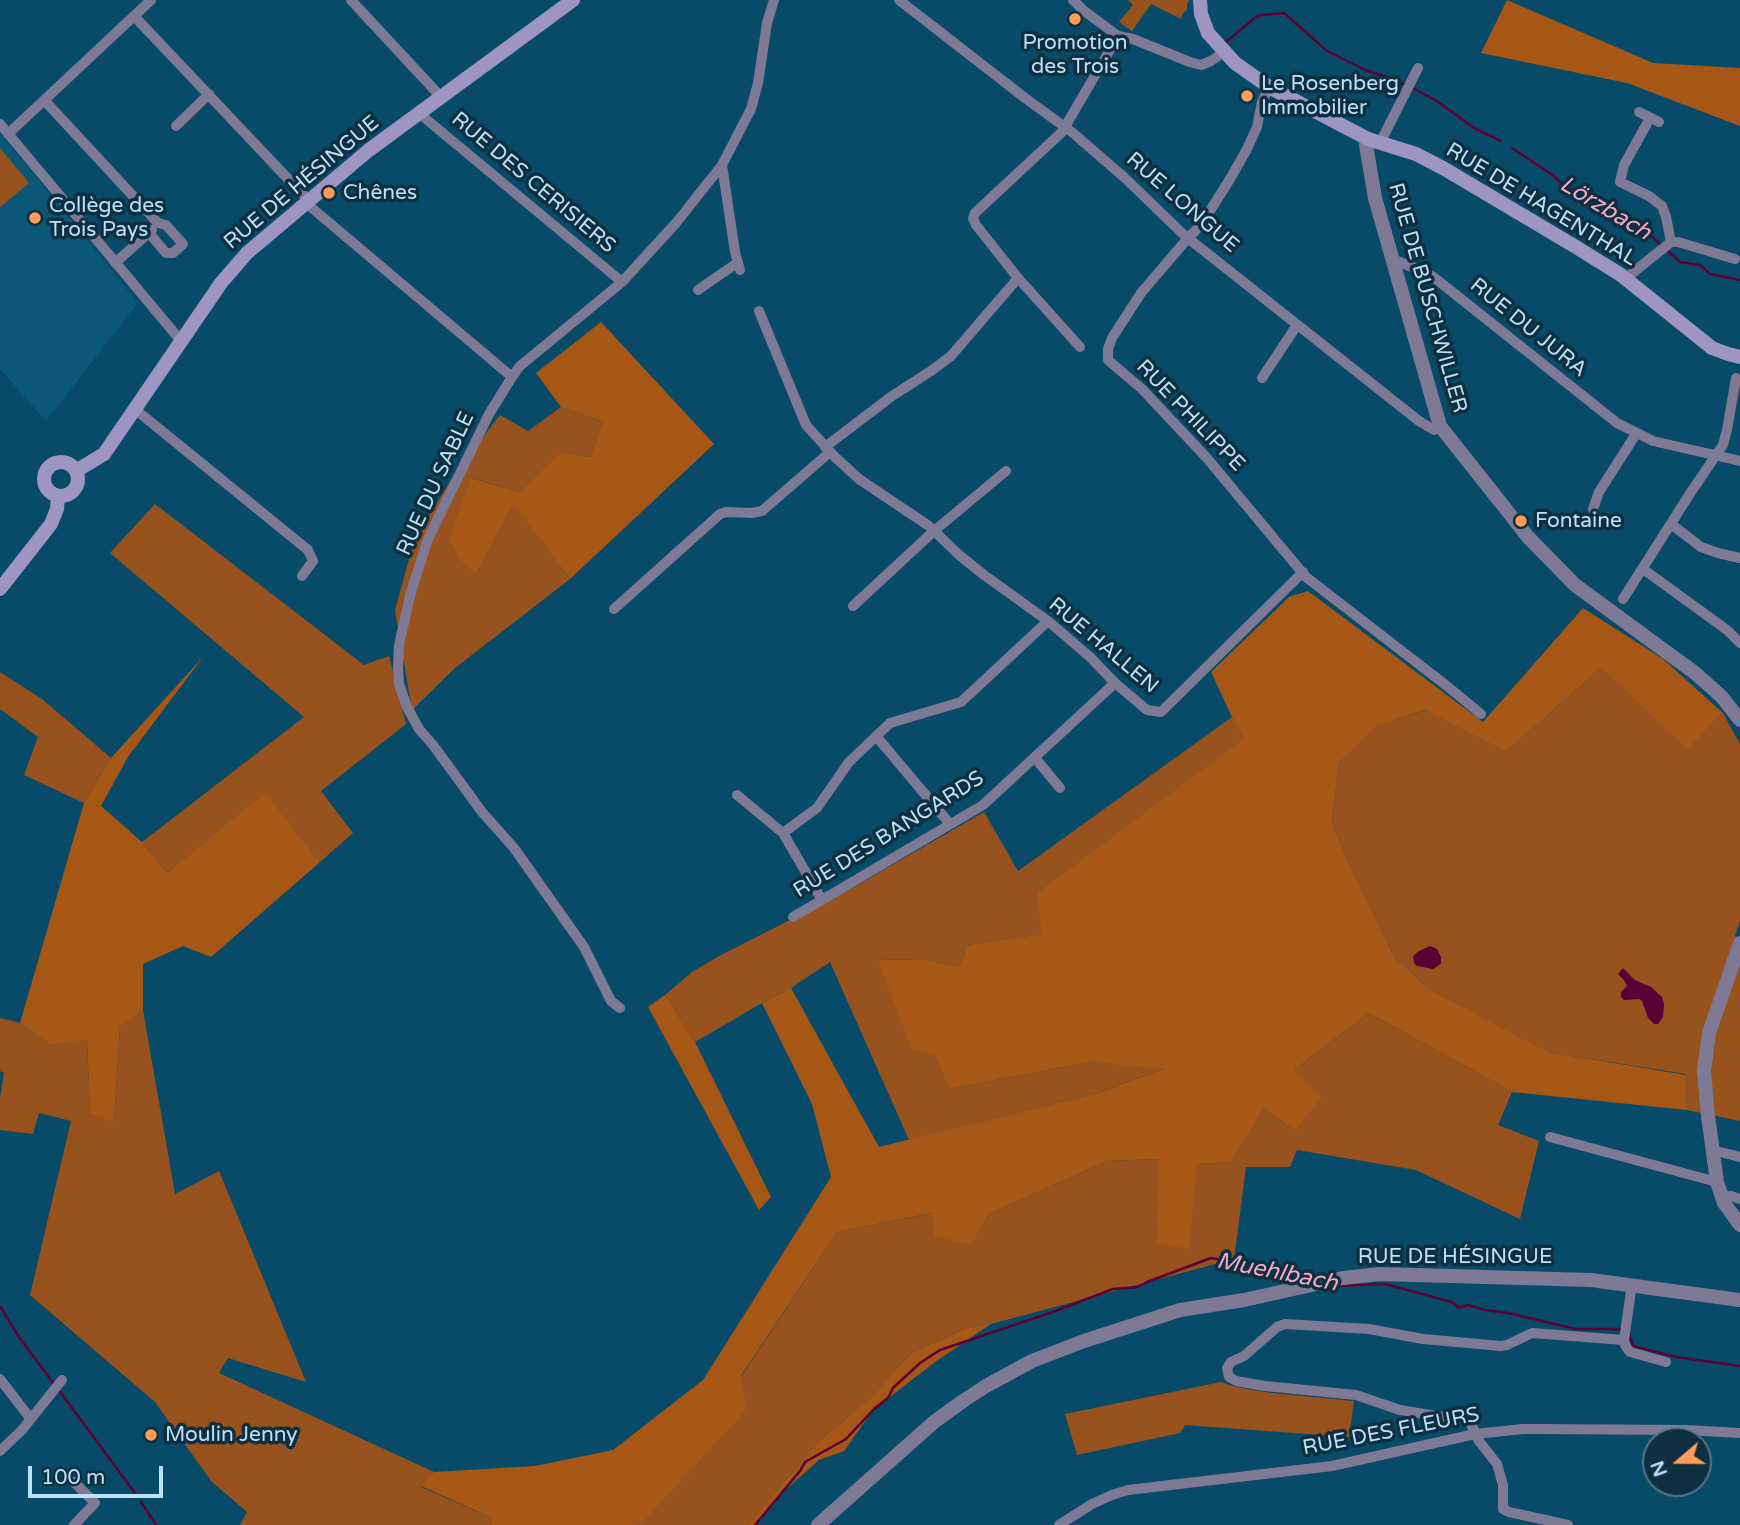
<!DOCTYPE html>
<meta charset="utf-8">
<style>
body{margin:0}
#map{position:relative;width:1740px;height:1525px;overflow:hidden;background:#084b68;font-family:"Varela Round",sans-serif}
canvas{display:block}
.north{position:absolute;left:1642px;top:1427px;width:70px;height:70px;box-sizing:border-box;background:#0e2f40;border:2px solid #547689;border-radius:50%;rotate:250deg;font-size:19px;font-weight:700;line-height:28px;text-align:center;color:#bce1f6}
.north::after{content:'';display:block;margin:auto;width:24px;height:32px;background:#fe9c58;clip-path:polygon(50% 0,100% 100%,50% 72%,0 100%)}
.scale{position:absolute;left:28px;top:1466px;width:135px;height:32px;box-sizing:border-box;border:4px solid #bce1f6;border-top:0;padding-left:9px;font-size:21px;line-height:24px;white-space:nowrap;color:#bce1f6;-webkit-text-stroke:5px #0e2f40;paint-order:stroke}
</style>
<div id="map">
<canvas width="1740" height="1525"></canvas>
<div class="north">N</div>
<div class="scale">100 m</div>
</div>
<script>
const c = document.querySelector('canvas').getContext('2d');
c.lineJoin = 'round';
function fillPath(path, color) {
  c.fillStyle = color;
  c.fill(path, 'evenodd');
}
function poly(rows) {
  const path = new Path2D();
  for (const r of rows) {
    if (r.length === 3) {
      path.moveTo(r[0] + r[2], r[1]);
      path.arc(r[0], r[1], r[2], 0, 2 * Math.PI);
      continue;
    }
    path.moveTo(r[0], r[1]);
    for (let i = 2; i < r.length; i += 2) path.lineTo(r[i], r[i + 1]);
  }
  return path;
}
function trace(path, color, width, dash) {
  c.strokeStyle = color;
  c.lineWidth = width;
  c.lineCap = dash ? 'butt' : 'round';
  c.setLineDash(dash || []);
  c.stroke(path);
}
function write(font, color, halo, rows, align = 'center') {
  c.font = font + ' "Varela Round",sans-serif';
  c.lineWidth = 7;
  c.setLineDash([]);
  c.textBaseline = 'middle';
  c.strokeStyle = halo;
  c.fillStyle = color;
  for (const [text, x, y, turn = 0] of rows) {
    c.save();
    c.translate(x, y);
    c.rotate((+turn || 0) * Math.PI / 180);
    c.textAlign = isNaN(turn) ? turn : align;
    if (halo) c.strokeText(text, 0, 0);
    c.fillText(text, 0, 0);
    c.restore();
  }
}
fillPath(poly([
 [0,133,138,303,46,421,0,369]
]), '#0a5777');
fillPath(poly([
 [1128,0,1189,0,1187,5,1187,10,1183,13,1181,19,1151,4,1132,31,1119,22,1133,5],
 [0,148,29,183,0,207],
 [561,407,603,422,590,457,560,452,519,492,472,478,477,573,513,502,570,579,455,668,412,710,395,610,414,541,452,478,500,415,528,431],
 [155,504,364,665,389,656,406,724,321,791,353,833,320,862,265,794,167,873,142,842,304,717,110,553],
 [1601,668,1687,748,1723,713,1740,744,1740,920,1735,936,1740,941,1740,1121,1687,1110,1686,1074,1547,1052,1431,990,1395,958,1351,868,1332,822,1339,763,1375,726,1426,710,1506,752],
 [0,672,42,699,111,758,84,803,24,775,38,737,0,709],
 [1232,717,1246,738,1036,893,1043,934,967,945,960,967,924,959,878,960,934,1055,949,1089,1090,1062,1165,1068,1098,1093,909,1140,830,962,791,988,762,1003,695,1042,665,995,692,972,719,956,849,890,984,812,1018,871],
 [143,1010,175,1194,219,1171,306,1382,228,1358,219,1373,434,1472,421,1487,490,1517,492,1525,240,1525,247,1512,211,1481,155,1402,30,1295,71,1121,39,1113,33,1134,0,1130,0,1098,4,1073,0,1071,0,1018,20,1023,51,1045,87,1038,90,1114,114,1121,120,1027],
 [1369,1013,1512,1092,1498,1125,1539,1141,1520,1219,1416,1170,1297,1150,1290,1167,1246,1167,1234,1259,991,1324,967,1328,911,1353,870,1398,818,1442,747,1525,623,1525,741,1377,837,1232,933,1213,972,1245,989,1214,1107,1161,1160,1159,1156,1243,1197,1164,1231,1162,1264,1109,1295,1131,1294,1070],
 [1221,1382,1236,1387,1272,1393,1354,1401,1349,1437,1185,1425,1180,1433,1077,1455,1065,1414]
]), '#98521d');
fillPath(poly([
 [1507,0,1653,63,1740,68,1740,126,1627,83,1481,53],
 [601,322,714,444,570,579,513,503,477,573,461,561,449,538,471,478,519,492,560,452,590,457,603,422,561,407,536,373],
 [1308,591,1483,722,1583,608,1663,659,1723,713,1687,749,1601,668,1506,752,1425,710,1376,726,1339,763,1332,822,1351,868,1395,958,1431,990,1548,1052,1686,1075,1687,1110,1512,1092,1369,1013,1294,1070,1321,1098,1295,1131,1264,1109,1231,1162,1197,1164,1189,1249,1156,1243,1159,1159,1107,1161,989,1214,972,1245,934,1236,932,1213,837,1232,741,1376,746,1410,642,1523,633,1525,492,1525,490,1517,421,1486,434,1472,535,1466,613,1450,703,1380,831,1177,812,1104,762,1003,791,988,879,1147,1098,1093,1163,1069,1090,1062,949,1089,934,1055,911,1048,878,960,924,959,960,967,967,945,1042,934,1036,893,1245,738,1232,717,1211,672,1289,597],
 [203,657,128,757,101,806,142,842,167,873,265,793,320,862,211,957,183,946,143,964,143,1010,120,1027,114,1122,90,1114,87,1039,51,1045,20,1023,84,803,111,758],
 [665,995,695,1042,771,1197,759,1210,648,1007],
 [991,1324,935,1362,873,1410,844,1451,819,1460,783,1492,756,1525,747,1525,818,1442,870,1398,911,1353,967,1328]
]), '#a65715');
fillPath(poly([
 [1430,946,1437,949,1441,957,1441,964,1433,969,1417,966,1414,963,1413,956,1419,951],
 [1623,968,1635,980,1651,987,1662,997,1664,1004,1663,1017,1658,1024,1654,1024,1648,1018,1642,1001,1639,999,1624,1000,1621,997,1621,992,1627,986,1624,980,1618,974]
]), '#5c0135');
trace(poly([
 [1226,42,1256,17,1261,15,1284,13,1327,51,1365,70,1385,76,1405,85],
 [1411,87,1437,101,1474,128,1501,141],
 [1512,148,1551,174,1567,188,1588,194,1621,222,1644,229,1660,244],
 [1668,251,1680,262,1700,265,1710,274,1740,280],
 [1335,1286,1385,1284,1452,1302,1459,1308,1468,1305,1485,1310,1508,1313,1576,1329,1621,1329],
 [0,1306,19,1337,54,1384],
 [1629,1333,1633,1346,1676,1357,1740,1366],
 [58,1389,135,1493],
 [141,1502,156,1525],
 [755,1525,800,1471,805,1462,846,1439,874,1409,888,1398,893,1388,920,1363,940,1350,1050,1313,1113,1289,1138,1287,1147,1282,1211,1258,1246,1264,1312,1278]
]), '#5c0135', 2.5);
trace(poly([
 [351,0,441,97],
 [899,0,1025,98,1073,133,1125,178,1184,235,1419,421,1434,430,1440,426],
 [1073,0,1083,10,1118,36,1133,39,1190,62,1201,65,1211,61,1224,52],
 [134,16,309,201],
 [1269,87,1262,102,1257,127,1246,151,1230,179,1201,225,1188,238,1141,293,1112,338,1108,349,1108,360,1142,389,1206,457,1306,577,1447,686,1481,714],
 [45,101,158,223,166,225,183,244,173,253,166,253,149,233],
 [1639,112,1659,122],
 [420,114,622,282],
 [1650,118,1624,165,1620,182,1649,196,1662,206,1666,217,1671,242],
 [0,124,181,341],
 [176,126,209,94],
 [8,134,151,0],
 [1380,143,1418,68],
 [722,165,735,252,740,270],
 [306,203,512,377],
 [1392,259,1427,273,1436,279,1617,423,1653,441,1740,461],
 [115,263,152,230],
 [1625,279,1671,242,1678,242,1735,259],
 [698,290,737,263],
 [759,311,806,425,835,457,859,479,929,526,958,554,984,575,1048,621,1090,657,1115,683,1147,710,1161,712,1303,572],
 [1080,347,1018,278,976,225,973,218,975,213,1062,132,1118,36],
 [1262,378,1297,325],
 [136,410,308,550,313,561,302,576],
 [825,447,892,396,931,371,951,356,1018,278],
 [1593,509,1599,492,1636,434],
 [1671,524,1701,547,1718,553,1740,558],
 [1643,569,1727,630,1740,643],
 [1623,599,1691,492,1723,445,1727,430,1736,378],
 [853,606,934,531,1006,471],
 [614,609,720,514,726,512,752,513,762,511,830,452],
 [876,736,950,824],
 [1035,758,1060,788],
 [737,795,783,833,822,900],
 [783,833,817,808,849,762,890,723,961,702,1048,621],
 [793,917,983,805,1115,683],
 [620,1008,611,1001,584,947,514,848,482,812,433,745,419,729,407,707,399,684,398,668,399,645,411,592,428,539,489,414,512,377,520,366,622,282,676,223,722,165,751,109,758,83,767,23,774,0],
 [1550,1137,1717,1182],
 [1712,1150,1740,1157],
 [1721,1197,1731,1196,1740,1199],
 [1624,1340,1625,1345,1630,1352,1666,1362],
 [0,1379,30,1418],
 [0,1451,22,1430,62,1380],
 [74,1525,95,1503,74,1482],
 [1059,1525,1092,1504,1112,1495,1128,1490,1332,1466,1475,1434,1523,1429,1543,1429,1686,1430,1740,1433],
 [1568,1525,1509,1512,1503,1509,1503,1485,1497,1464,1479,1441,1471,1424,1464,1419,1436,1416,1400,1410,1356,1395,1265,1386,1236,1381,1229,1377,1227,1368,1231,1362,1244,1356,1277,1327,1285,1324,1369,1329,1423,1339,1501,1346,1507,1345,1532,1333,1624,1340,1632,1284]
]), '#7e7995', 10);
trace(poly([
 [1368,139,1366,145,1375,198,1440,426,1528,537,1575,585,1695,673,1721,696,1740,720],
 [1740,943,1709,1033,1704,1071,1708,1116,1717,1182,1724,1203,1740,1225],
 [818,1525,934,1422,963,1401,986,1386,1032,1361,1084,1341,1180,1310,1244,1300,1343,1278,1380,1274,1591,1280,1740,1300]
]), '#7e7995', 14);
trace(poly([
 [1200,0,1201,14,1208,33,1235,63,1269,87,1368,139,1416,154,1443,168,1576,247,1621,275,1712,348,1728,354,1740,357],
 [61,479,17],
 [76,471,104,454,221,283,247,253,369,150,573,0],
 [0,589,51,524,57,509,58,496]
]), '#9e95c2', 14);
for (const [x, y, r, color] of [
 [1075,19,7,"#fe9c58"],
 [1247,96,7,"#fe9c58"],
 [329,193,7,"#fe9c58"],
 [35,218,7,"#fe9c58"],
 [1521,521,7,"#fe9c58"],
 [151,1435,7,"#fe9c58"]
]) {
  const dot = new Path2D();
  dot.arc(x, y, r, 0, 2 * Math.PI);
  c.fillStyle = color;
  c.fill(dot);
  trace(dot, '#0e2f40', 2.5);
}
write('21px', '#bce1f6', '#0e2f40', [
 ["Promotion",1075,43,"center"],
 ["des Trois",1075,67,"center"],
 ["Le Rosenberg",1261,84],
 ["Immobilier",1261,108],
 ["Chênes",343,193],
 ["Collège des",49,206],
 ["Trois Pays",49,230],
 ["Fontaine",1535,521],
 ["Moulin Jenny",165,1435]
], 'left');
write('21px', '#bce1f6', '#0e2f40', [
 ["RUE DE HÉSINGUE",302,183,-40],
 ["RUE DES CERISIERS",533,183,40],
 ["RUE LONGUE",1182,203,41],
 ["RUE DE HAGENTHAL",1541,205,31],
 ["RUE DE BUSCHWILLER",1427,298,74],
 ["RUE DU JURA",1528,328,39],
 ["RUE PHILIPPE",1190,416,46],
 ["RUE DU SABLE",436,484,-65],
 ["RUE HALLEN",1103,646,40],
 ["RUE DES BANGARDS",889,835,-32],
 ["RUE DE HÉSINGUE",1455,1257],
 ["RUE DES FLEURS",1391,1432,-11]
]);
write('italic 23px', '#f3a9c7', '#0e2f40', [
 ["Lörzbach",1605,209,31],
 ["Muehlbach",1277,1273,11]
]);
</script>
